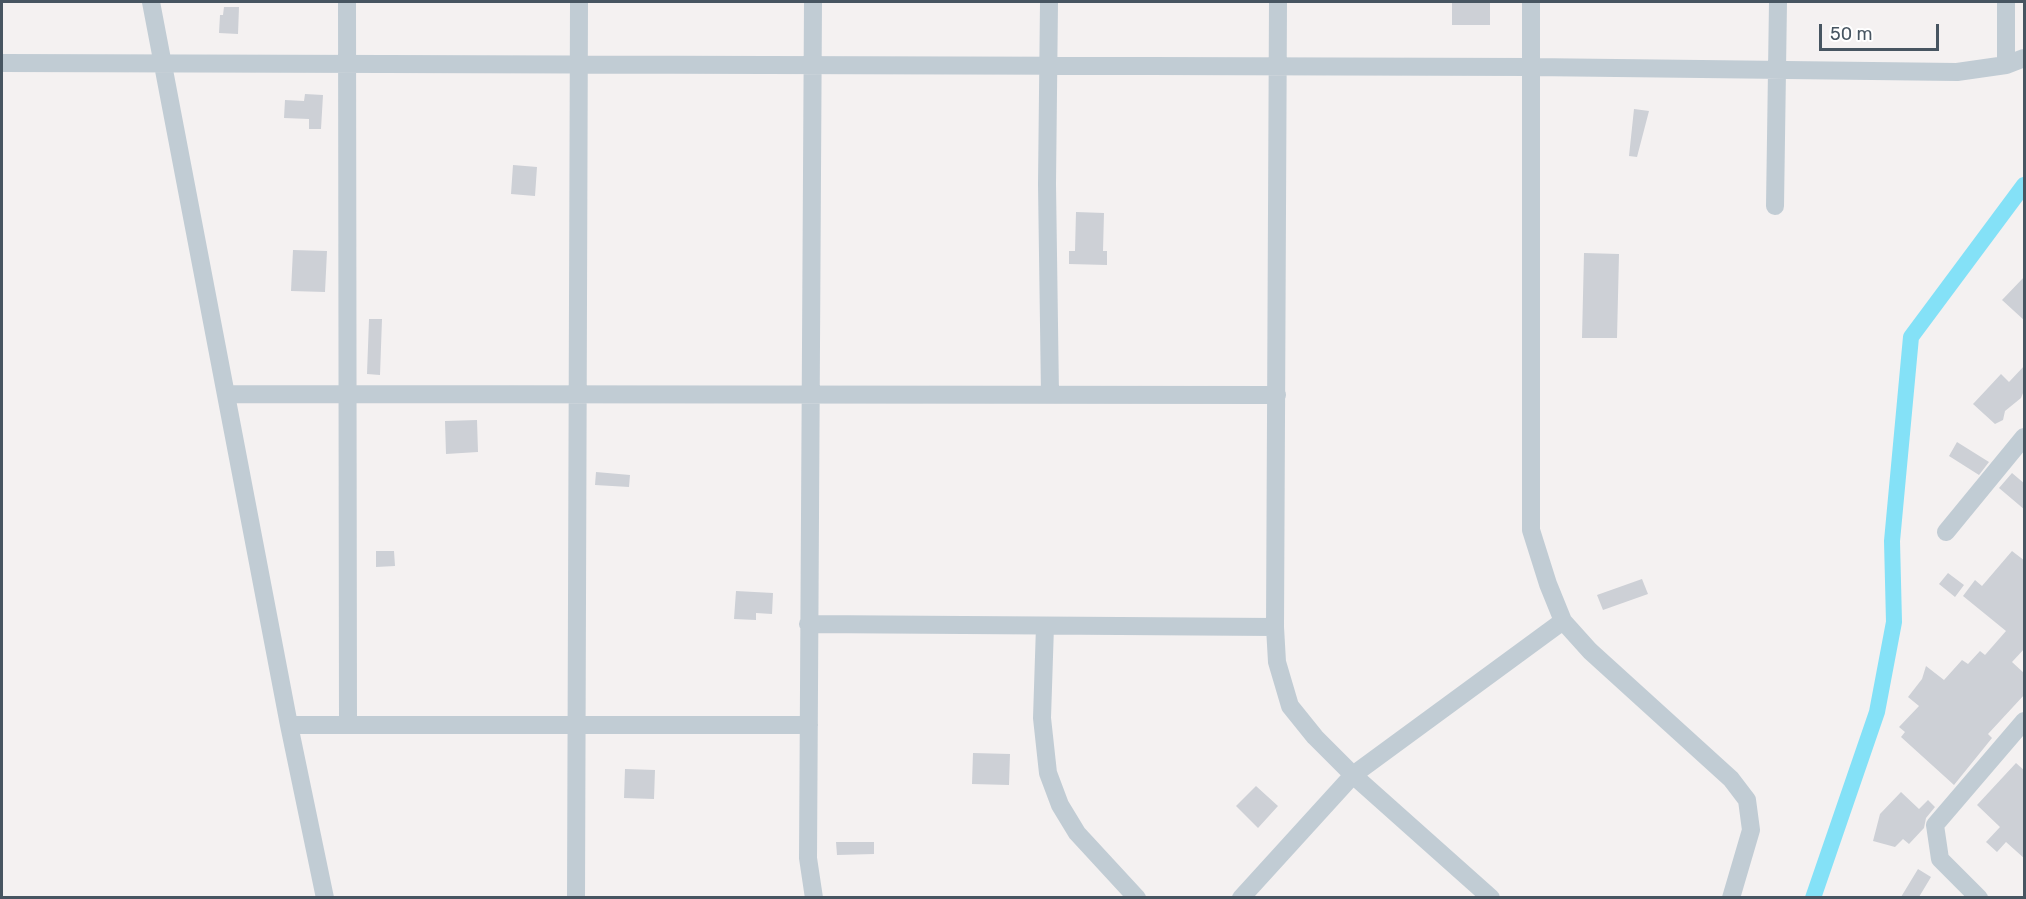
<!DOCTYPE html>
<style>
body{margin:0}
#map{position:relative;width:2026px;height:899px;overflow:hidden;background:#f4f1f1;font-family:Rubik,sans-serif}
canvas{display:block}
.frame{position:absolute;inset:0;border:3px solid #475561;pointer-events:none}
.scale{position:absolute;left:1819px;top:24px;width:120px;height:27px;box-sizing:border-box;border:3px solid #475561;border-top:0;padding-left:8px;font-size:18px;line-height:21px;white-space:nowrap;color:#475561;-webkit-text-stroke:4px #fff;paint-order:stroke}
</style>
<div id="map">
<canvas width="2026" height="899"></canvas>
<div class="frame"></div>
<div class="scale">50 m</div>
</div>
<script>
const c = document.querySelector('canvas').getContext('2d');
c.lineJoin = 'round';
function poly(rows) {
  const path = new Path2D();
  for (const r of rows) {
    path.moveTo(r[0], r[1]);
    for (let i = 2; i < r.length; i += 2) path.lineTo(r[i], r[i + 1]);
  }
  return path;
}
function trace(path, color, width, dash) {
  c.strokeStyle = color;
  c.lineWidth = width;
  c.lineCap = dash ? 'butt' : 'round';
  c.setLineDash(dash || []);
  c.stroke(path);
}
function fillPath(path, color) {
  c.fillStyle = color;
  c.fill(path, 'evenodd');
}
trace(poly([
 [1813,898,1877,712,1894,622,1892,541,1911,337,2024,185]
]), '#84e1f7', 16);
fillPath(poly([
 [1452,2,1490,2,1490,25,1452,25],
 [224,7,239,7,238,34,219,33,220,15,223,15],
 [305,94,323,95,321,129,309,129,309,119,284,118,285,100,304,101],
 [1634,109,1649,111,1637,157,1629,156],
 [513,165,537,167,535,196,511,194],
 [1076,212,1104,213,1103,251,1107,251,1107,265,1069,264,1069,251,1075,251],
 [293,250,327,251,325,292,291,291],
 [1584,253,1619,254,1617,338,1582,338],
 [2025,276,2025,321,2002,300],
 [369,319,382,319,380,375,367,374],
 [2025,365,2025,388,2021,398,2005,411,2003,420,1995,424,1973,404,2001,374,2009,382],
 [477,420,478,452,446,454,445,421],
 [1957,442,1989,462,1979,475,1949,456],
 [596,472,630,475,629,487,595,485],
 [2012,473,2025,484,2025,510,1999,488],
 [376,551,394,551,395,566,376,567],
 [2012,551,2025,561,2025,648,2012,662,2025,674,2025,694,1988,734,1992,738,1954,785,1901,737,1905,732,1899,727,1919,706,1908,697,1922,679,1926,666,1944,680,1962,660,1968,664,1980,651,1985,655,2006,631,1963,596,1975,580,1982,586],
 [1948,573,1964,585,1955,597,1939,584],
 [1642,579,1648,594,1603,610,1597,595],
 [736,591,773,593,772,614,756,613,756,620,734,619],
 [973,753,1010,754,1009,785,972,784],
 [2016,763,2025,771,2025,859,2006,842,1997,852,1986,842,2000,827,1977,805],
 [625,769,655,770,654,799,624,798],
 [1256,786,1278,806,1258,828,1236,806],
 [1901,792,1919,809,1928,800,1935,807,1926,818,1924,828,1909,844,1903,839,1895,847,1873,841,1880,814],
 [836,842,874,842,874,854,837,855],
 [1918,869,1931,877,1919,897,1901,897]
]), '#cdd0d6');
trace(poly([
 [151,2,289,725,325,898],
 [347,2,348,725],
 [813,2,808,858,814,898],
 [1049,2,1047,184,1050,395],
 [1278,2,1275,627,1277,662,1290,706,1315,737,1353,775,1491,898],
 [1531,2,1531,530,1548,584,1563,621,1590,651,1731,779,1747,800,1751,830,1731,898],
 [2,63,1531,67,1957,72,2006,65,2024,58],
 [2006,65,2006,2],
 [1775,206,1778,2],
 [226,394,1277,395],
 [1946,532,2024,437],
 [808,624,1275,627],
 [1045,626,1042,718,1048,773,1060,805,1077,833,1137,898],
 [289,725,809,725],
 [576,898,579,2],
 [1241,898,1353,775,1563,621],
 [1979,898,1940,859,1935,825,2024,721]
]), '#c1ccd4', 18);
</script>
